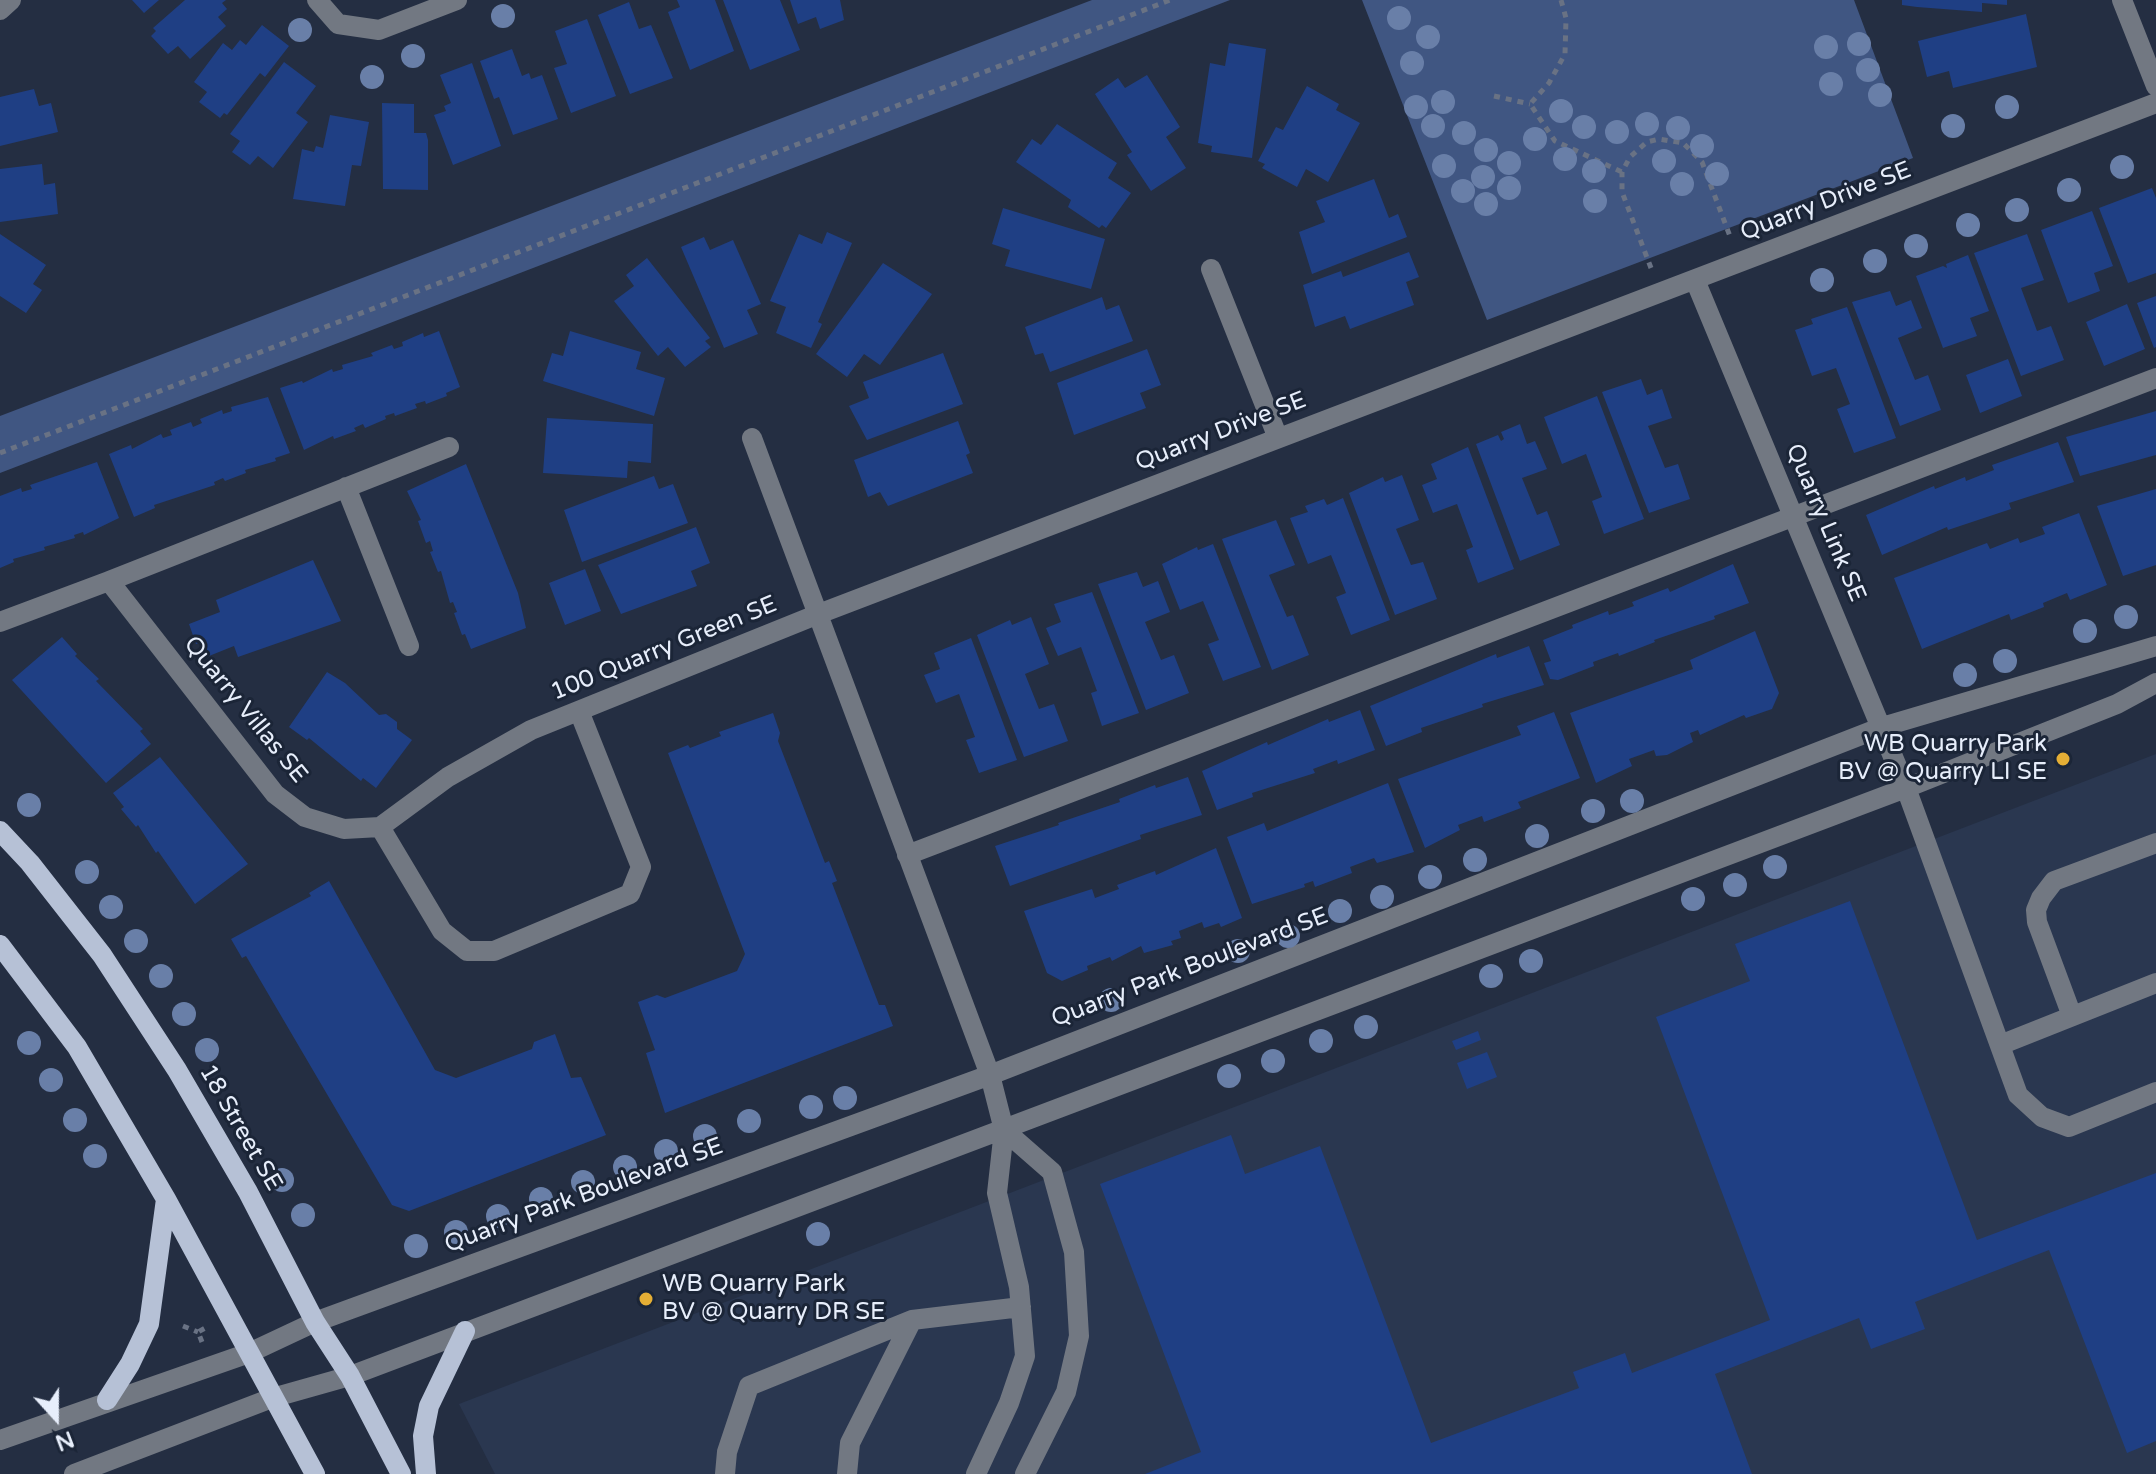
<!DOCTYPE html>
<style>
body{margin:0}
#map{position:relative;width:2156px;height:1474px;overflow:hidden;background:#242e42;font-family:"Varela Round",sans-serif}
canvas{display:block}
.north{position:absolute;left:16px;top:1378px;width:80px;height:80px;-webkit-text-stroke:6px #1b2537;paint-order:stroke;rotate:159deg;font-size:22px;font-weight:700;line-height:32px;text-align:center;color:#e7eefb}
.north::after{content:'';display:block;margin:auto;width:28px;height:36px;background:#e7eefb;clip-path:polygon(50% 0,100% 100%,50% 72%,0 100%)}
</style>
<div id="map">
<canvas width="2156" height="1474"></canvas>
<div class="north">N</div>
</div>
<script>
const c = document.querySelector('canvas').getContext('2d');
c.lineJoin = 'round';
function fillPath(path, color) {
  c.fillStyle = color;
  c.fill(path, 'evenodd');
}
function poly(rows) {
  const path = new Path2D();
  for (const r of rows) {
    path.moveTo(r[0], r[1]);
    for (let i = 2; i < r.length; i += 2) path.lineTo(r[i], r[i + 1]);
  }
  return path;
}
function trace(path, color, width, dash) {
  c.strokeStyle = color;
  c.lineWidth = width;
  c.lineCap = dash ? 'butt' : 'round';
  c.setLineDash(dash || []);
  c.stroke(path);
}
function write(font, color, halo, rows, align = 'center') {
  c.font = font + ' "Varela Round",sans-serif';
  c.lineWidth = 6;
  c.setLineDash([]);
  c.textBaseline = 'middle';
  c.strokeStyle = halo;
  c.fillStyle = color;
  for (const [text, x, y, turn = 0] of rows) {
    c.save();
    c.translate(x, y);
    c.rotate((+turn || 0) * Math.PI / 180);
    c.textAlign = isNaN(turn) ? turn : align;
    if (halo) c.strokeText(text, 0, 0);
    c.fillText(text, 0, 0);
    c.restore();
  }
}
fillPath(poly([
 [2156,754,2156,1474,495,1474,459,1404]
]), '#2a3750');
fillPath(poly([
 [1092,0,1230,0,0,473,0,416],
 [1362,0,1854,0,1913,158,1487,320]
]), '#405682');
fillPath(poly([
 [132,0,159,0,144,13],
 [185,0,226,0,222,3,227,9,218,17,226,26,190,59,178,46,168,54,151,36,156,31,153,28],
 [677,0,715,0,734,51,690,70,668,12,680,7],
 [723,0,780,0,800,50,750,70],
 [790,0,840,0,844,20,820,29,816,17,798,24],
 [1902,0,2007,0,2007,5,1982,3,1982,12,1917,7,1902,5],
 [629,2,639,29,651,25,673,78,630,94,598,15],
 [2026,14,2037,67,1953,88,1949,71,1927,77,1918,41],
 [587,19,616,96,571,113,554,68,567,64,555,31],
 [262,25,289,46,265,77,260,73,227,115,224,113,220,118,199,102,207,92,194,82,223,43,232,50,240,40,246,45],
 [1229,43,1266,49,1252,158,1211,152,1212,146,1198,143,1210,63,1225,66],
 [512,49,522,76,529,73,531,79,542,75,558,119,513,135,499,97,494,99,480,61],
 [284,62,316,86,296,113,308,122,273,168,258,156,250,165,232,152,240,141,230,134],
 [472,63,501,146,453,165,434,115,446,111,444,106,451,103,440,75],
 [1147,75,1180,127,1166,137,1186,168,1151,191,1127,155,1132,152,1095,94,1118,78,1125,88],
 [1307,86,1339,104,1336,110,1360,123,1328,182,1306,169,1297,187,1262,168,1265,164,1258,161,1276,127,1283,130],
 [34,89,39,106,51,103,58,132,0,146,0,97],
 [382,103,414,104,414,133,426,133,428,140,428,190,383,189],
 [330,115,369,122,361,166,352,165,345,206,293,199,302,149,314,152,316,146,323,148],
 [1057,124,1117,163,1108,178,1131,193,1106,228,1102,225,1099,228,1068,207,1071,200,1016,162,1032,139,1041,145],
 [42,164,44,185,55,183,58,214,0,222,0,169],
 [1374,179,1389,218,1398,214,1407,237,1312,274,1299,232,1325,222,1316,201],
 [2152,188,2156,198,2156,273,2128,283,2099,208],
 [1003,208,1105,239,1091,289,1005,266,1010,250,992,244],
 [2092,211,2113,266,2094,273,2100,291,2068,303,2041,230],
 [827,232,852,243,818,322,822,324,811,348,776,333,786,307,770,301,799,234,822,244],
 [0,234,46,265,33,284,42,290,26,313,0,296],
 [2027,234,2044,280,2021,288,2037,331,2051,326,2064,360,2021,376,1974,253],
 [704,237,710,250,733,240,761,304,747,310,758,334,724,348,681,247],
 [1409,252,1419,277,1406,282,1414,305,1350,329,1345,316,1315,327,1303,285,1341,271,1343,277],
 [1968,255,1989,311,1970,318,1977,336,1943,348,1916,276,1943,266,1947,268,1946,264],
 [647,258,710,338,705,341,711,347,685,367,668,347,658,356,614,301,634,286,626,275],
 [883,263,932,294,880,365,864,354,847,377,816,354],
 [1890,291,1896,306,1911,300,1922,328,1898,338,1915,380,1928,375,1941,410,1900,426,1852,302],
 [2156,296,2156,347,2154,348,2137,303],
 [1102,297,1106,310,1119,305,1133,341,1050,372,1043,353,1035,355,1025,327],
 [2127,304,2145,349,2104,366,2086,322],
 [1847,307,1896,438,1854,453,1837,409,1850,404,1836,368,1812,376,1795,330,1813,324,1811,319],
 [439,331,460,387,446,393,447,396,426,404,425,401,415,404,417,408,395,416,394,413,385,416,386,419,365,428,363,424,354,428,356,431,334,439,333,436,304,450,280,388,302,381,303,383,332,369,333,372,343,369,342,365,373,356,371,353,392,345,394,349,403,346,402,342,423,333,424,337],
 [570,331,641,352,636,369,665,378,654,416,543,381,552,353,563,356],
 [1147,349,1161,385,1140,393,1146,408,1074,435,1057,383],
 [943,353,963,404,867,440,849,406,869,398,863,382],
 [2008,359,2022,396,1980,413,1966,375],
 [1641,379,1647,395,1662,389,1672,418,1648,426,1665,468,1678,464,1690,499,1649,513,1602,392],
 [1597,396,1644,519,1604,534,1592,501,1602,497,1586,454,1562,464,1544,417],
 [268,397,290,453,275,458,276,461,245,470,246,473,225,481,223,478,214,482,215,485,154,505,155,508,134,517,109,454,131,445,132,449,161,434,163,438,172,435,170,430,191,422,193,427,202,423,200,419,222,410,223,414,232,411,231,407],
 [2156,411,2156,455,2080,476,2066,437],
 [547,418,653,424,651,463,628,461,627,478,543,473],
 [958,421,970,453,966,455,973,473,888,506,880,492,868,497,854,460],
 [1520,424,1527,444,1535,441,1547,469,1522,478,1537,515,1547,511,1560,545,1520,561,1476,444,1498,435,1501,441,1504,439,1501,432],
 [2058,442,2074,482,2009,503,2011,509,1948,530,1947,527,1882,555,1866,515,1934,486,1935,489,1965,477,1966,481,1994,470,1992,465],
 [1468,447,1514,569,1478,583,1466,550,1473,547,1457,504,1433,513,1422,485,1437,479,1431,464],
 [97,462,119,518,84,535,83,532,74,535,75,538,44,547,45,550,13,559,14,562,0,568,0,496,21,488,22,492,32,489,30,485],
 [466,464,518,593,526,628,471,649,465,634,462,635,454,613,457,612,453,602,450,603,441,571,438,572,430,552,433,551,430,541,426,543,418,521,421,520,407,491],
 [1402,475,1419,520,1396,529,1411,565,1423,562,1437,599,1395,615,1349,493,1383,477,1385,482],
 [654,476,659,489,673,484,688,523,582,562,564,510],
 [2156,489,2156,565,2123,576,2097,506],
 [1343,498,1390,620,1351,635,1336,597,1346,593,1331,555,1308,564,1290,518,1308,512,1305,506,1324,499,1327,505],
 [2079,513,2107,585,2070,600,2067,593,2043,603,2044,607,2011,620,2009,614,1922,649,1894,578,1987,543,1990,549,2018,538,2020,543,2045,534,2042,527],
 [1276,520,1295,565,1269,575,1287,617,1293,615,1309,655,1272,670,1222,539],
 [696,527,710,563,691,571,697,586,621,614,598,565],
 [1213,544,1261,667,1223,681,1208,644,1219,640,1203,601,1180,610,1162,564,1197,547,1198,550],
 [313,560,341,621,238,657,234,646,209,656,203,641,196,644,189,624,220,612,216,600],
 [1733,564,1749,603,1714,616,1715,619,1654,640,1655,642,1619,656,1618,653,1593,662,1594,666,1558,680,1550,679,1544,663,1551,661,1543,640,1573,628,1572,625,1608,611,1609,615,1634,606,1632,602,1668,588,1670,592],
 [585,569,601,611,565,625,549,583],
 [1137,572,1143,587,1158,581,1170,612,1145,622,1161,660,1174,655,1189,693,1146,710,1098,584],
 [1092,592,1139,713,1102,726,1091,693,1097,691,1081,647,1058,656,1046,628,1061,622,1054,604],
 [1031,617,1049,664,1025,674,1039,709,1054,704,1068,741,1024,757,977,635,1010,620,1012,625],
 [1755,631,1779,693,1772,709,1746,718,1744,715,1700,735,1698,730,1690,733,1693,742,1667,755,1656,756,1654,750,1629,759,1632,766,1596,783,1570,713,1693,669,1690,660],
 [62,637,77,654,75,656,99,679,96,681,143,729,140,731,151,744,106,783,12,680],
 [971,638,1017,760,979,773,966,740,975,737,959,694,936,703,924,675,940,669,934,653],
 [1529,646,1544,685,1482,704,1483,707,1421,728,1422,732,1386,746,1370,706,1496,654,1497,658],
 [327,672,345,683,379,715,386,714,397,722,397,729,412,740,376,788,363,778,361,781,309,738,307,740,289,727],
 [1360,710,1375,750,1338,764,1337,760,1313,769,1315,773,1252,793,1253,797,1217,810,1202,771,1267,742,1268,745,1328,719,1329,722],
 [1554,712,1580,778,1518,802,1521,808,1484,822,1482,816,1458,825,1460,830,1425,848,1398,779,1521,735,1517,726],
 [773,713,780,733,778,741,825,863,829,861,837,881,832,883,879,1005,885,1005,893,1026,665,1113,646,1053,655,1050,638,1002,657,995,665,998,737,971,745,954,668,753,688,745,690,748,721,736,719,732],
 [160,757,248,864,195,904,158,851,156,853,138,825,136,827,121,809,124,807,113,793],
 [1188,777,1202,815,1140,835,1141,839,1010,886,995,846,1059,825,1058,823,1120,802,1119,799,1155,785,1156,788],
 [1388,783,1414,852,1377,863,1374,858,1350,867,1352,873,1315,887,1313,881,1304,884,1305,887,1252,904,1227,837,1264,823,1267,831],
 [1216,848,1242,918,1221,927,1219,923,1204,928,1202,922,1179,931,1181,938,1171,941,1173,945,1144,953,1141,946,1112,961,1110,957,1087,966,1088,970,1062,981,1047,973,1024,911,1092,889,1095,898,1119,889,1117,885,1155,871,1156,875],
 [329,881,435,1070,456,1078,532,1049,534,1042,555,1034,571,1078,581,1077,606,1135,409,1211,392,1205,246,956,242,958,231,939,311,896,309,893],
 [1850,901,1977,1240,2156,1173,2156,1441,2127,1453,2049,1250,1915,1302,1925,1329,1871,1349,1859,1318,1715,1374,1752,1474,1145,1474,1201,1452,1100,1184,1231,1135,1245,1174,1320,1146,1431,1443,1579,1388,1573,1372,1625,1353,1632,1373,1770,1320,1656,1017,1750,981,1735,944],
 [1478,1031,1481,1040,1456,1050,1452,1041],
 [1487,1052,1497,1077,1467,1089,1457,1063]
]), '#1f3f84');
trace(poly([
 [1561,0,1566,18,1565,54,1549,83,1530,104,1555,141,1622,172],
 [1494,96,1530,104],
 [1651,268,1622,192,1622,172,1630,157,1647,142,1659,139,1683,143,1702,162,1731,239],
 [0,453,1170,0],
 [183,1326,198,1332],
 [202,1342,198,1332,207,1327]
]), '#697284', 5, [6, 6]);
trace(poly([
 [317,0,338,24,379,30,457,0],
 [2122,0,2156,86],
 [0,10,11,0],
 [1211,269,1278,438],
 [1695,280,1906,788,2018,1095,2042,1117,2069,1127,2156,1092],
 [752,438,990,1075,1004,1130,997,1193,1019,1287,1025,1356,1009,1403,976,1474],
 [346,487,409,646],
 [109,581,449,447],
 [0,622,109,581,275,794,305,817,344,829,380,827,448,777,531,730,816,615,2156,103],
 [380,827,442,931,467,951,494,951,630,894,641,867,579,711],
 [907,855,2156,378],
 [2072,1016,2037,922,2036,910,2041,898,2054,881,2156,843],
 [2000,1045,2156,983],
 [1004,1130,1052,1172,1074,1252,1079,1336,1066,1392,1025,1474],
 [0,1440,249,1353,315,1322,990,1075,1882,727,2156,646],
 [74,1474,272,1398,350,1376,1906,788,2117,704,2156,683],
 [725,1474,727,1452,749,1386,912,1320,1021,1307],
 [847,1474,850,1443,912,1320]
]), '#727882', 20);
trace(poly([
 [0,831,30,863,102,955,177,1070,248,1192,315,1322,350,1376,401,1474],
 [0,945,77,1047,166,1199,315,1474],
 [107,1400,130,1364,149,1324,166,1199],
 [426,1474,423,1436,429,1406,465,1331]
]), '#b6c1d6', 20);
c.fillStyle = '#697fa8';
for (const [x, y] of [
 [503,16],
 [1399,18],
 [300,30],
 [1428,37],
 [1859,44],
 [1826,47],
 [413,56],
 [1412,63],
 [1868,70],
 [372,77],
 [1831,84],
 [1880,95],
 [1443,102],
 [1416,107],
 [2007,107],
 [1561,111],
 [1647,124],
 [1433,126],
 [1953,126],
 [1584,127],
 [1678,128],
 [1617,132],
 [1464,133],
 [1535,139],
 [1702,146],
 [1486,150],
 [1565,159],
 [1664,161],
 [1509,163],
 [1444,166],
 [2122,167],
 [1594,171],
 [1717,174],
 [1483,177],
 [1682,184],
 [1509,188],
 [2069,190],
 [1463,191],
 [1595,201],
 [1486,204],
 [2017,210],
 [1968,225],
 [1916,246],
 [1875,261],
 [1822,280],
 [2126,617],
 [2085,631],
 [2005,661],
 [1965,675],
 [1632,801],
 [29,805],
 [1593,811],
 [1537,836],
 [1475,860],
 [1775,867],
 [87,872],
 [1430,877],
 [1735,885],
 [1382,897],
 [1693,899],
 [111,907],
 [1340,911],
 [1288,936],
 [136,941],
 [1238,951],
 [1531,961],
 [161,976],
 [1491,976],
 [1111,1000],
 [184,1014],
 [1366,1027],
 [1321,1041],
 [29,1043],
 [207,1050],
 [1273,1061],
 [1229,1076],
 [51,1080],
 [845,1098],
 [811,1107],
 [75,1120],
 [749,1121],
 [705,1136],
 [666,1151],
 [95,1156],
 [625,1167],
 [282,1180],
 [583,1182],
 [541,1199],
 [303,1215],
 [498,1216],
 [456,1232],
 [818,1234],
 [416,1246]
]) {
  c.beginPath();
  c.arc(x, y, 12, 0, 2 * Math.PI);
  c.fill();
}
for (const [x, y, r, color] of [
 [2063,759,8,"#e4ae35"],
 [646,1299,8,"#e4ae35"]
]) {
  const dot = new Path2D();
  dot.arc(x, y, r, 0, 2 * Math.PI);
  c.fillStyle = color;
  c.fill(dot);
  trace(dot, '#1b2537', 3);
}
write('24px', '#e7eefb', '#1b2537', [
 ["Quarry Drive SE",1826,202,-21],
 ["Quarry Drive SE",1221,432,-21],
 ["Quarry Link SE",1825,523,67],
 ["100 Quarry Green SE",664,649,-22],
 ["Quarry Villas SE",245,710,51],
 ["Quarry Park Boulevard SE",1190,968,-21],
 ["18 Street SE",240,1128,60],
 ["Quarry Park Boulevard SE",584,1196,-20]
]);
write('24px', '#e7eefb', '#1b2537', [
 ["WB Quarry Park",2047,745],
 ["BV @ Quarry LI SE",2047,773],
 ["WB Quarry Park",662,1285,"left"],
 ["BV @ Quarry DR SE",662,1313,"left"]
], 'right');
</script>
